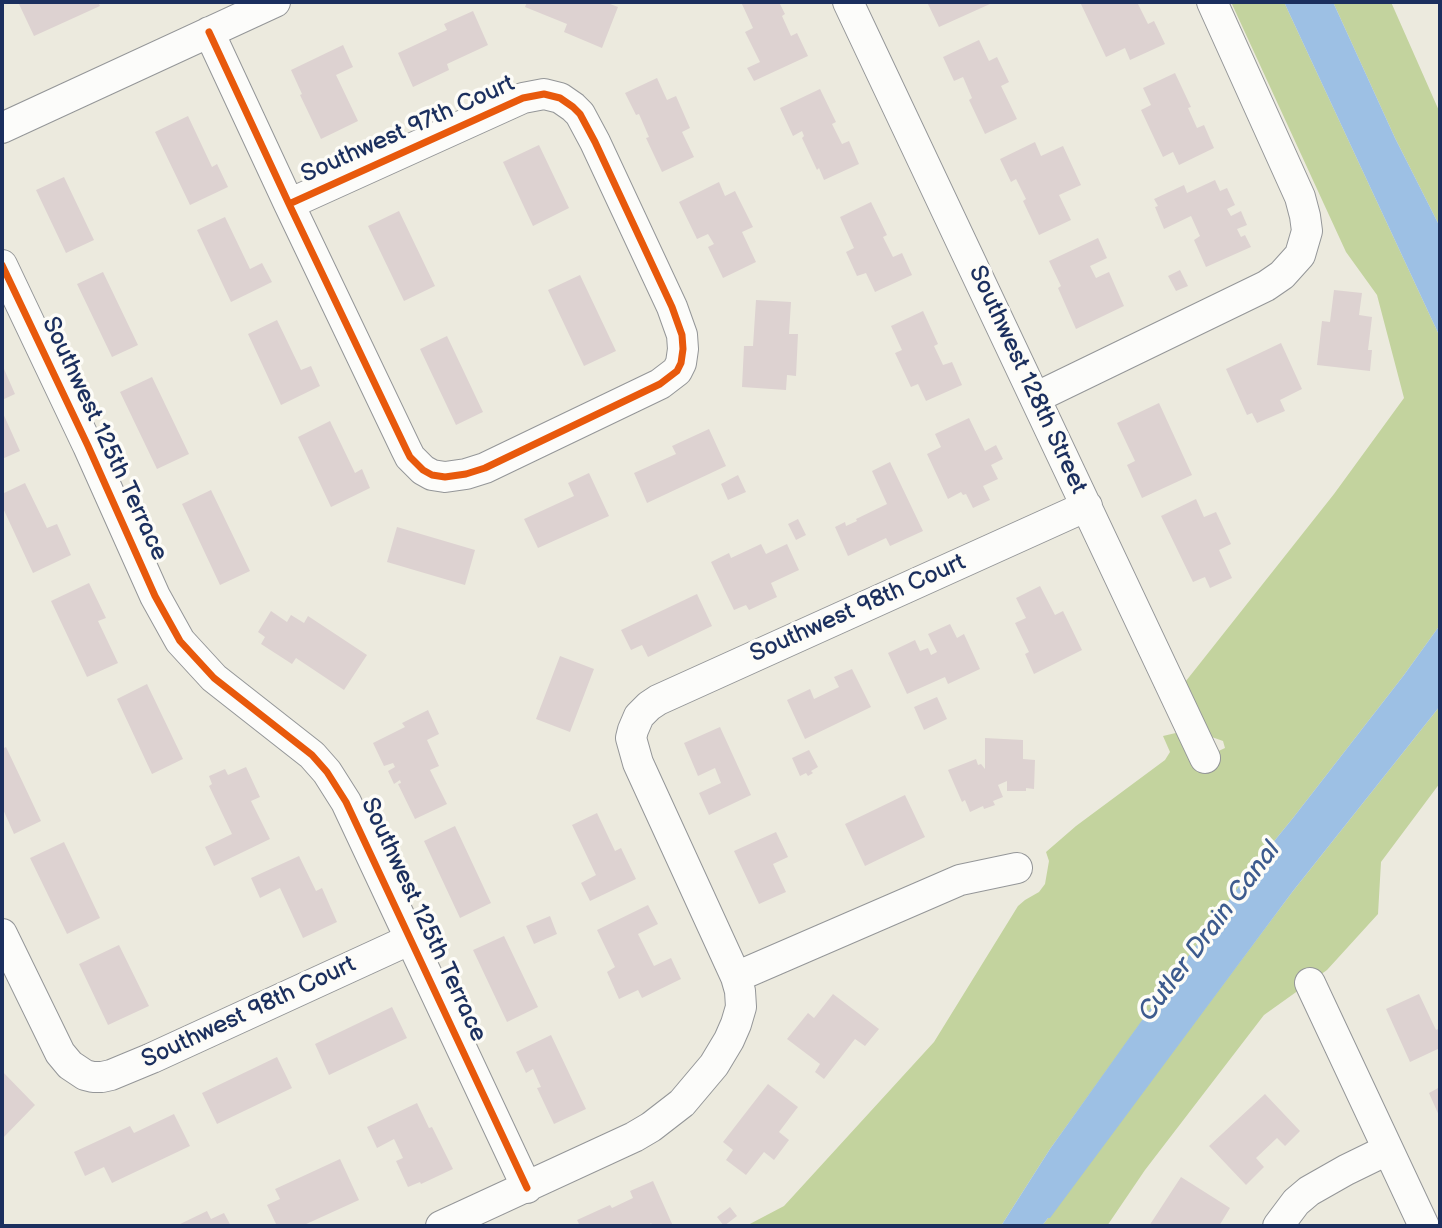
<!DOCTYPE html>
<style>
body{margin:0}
#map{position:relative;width:1442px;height:1228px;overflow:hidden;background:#eceade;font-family:"Balsamiq Sans",sans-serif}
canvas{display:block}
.frame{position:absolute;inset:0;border:4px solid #1b2f5e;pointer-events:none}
</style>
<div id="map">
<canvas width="1442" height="1228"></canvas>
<div class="frame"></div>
</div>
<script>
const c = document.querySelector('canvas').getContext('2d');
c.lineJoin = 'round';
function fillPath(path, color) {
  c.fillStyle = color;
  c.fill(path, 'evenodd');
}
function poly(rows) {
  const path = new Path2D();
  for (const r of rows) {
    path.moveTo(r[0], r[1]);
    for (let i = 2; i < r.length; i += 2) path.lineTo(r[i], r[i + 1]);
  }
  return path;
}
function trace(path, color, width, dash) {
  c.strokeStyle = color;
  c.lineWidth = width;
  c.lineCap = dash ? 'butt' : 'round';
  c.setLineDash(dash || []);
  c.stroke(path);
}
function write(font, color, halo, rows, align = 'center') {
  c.font = font + ' "Balsamiq Sans",sans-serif';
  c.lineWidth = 7;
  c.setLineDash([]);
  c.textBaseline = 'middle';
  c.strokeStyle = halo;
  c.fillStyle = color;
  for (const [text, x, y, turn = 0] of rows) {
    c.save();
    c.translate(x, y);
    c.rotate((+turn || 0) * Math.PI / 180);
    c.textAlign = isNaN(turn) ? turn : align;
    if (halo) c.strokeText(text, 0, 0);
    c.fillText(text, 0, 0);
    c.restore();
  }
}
fillPath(poly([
 [1231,2,1284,2,1440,337,1440,625,1404,675,1293,818,1253,867,1050,1149,1001,1226,746,1226,784,1206,934,1042,1018,906,1025,900,1039,892,1045,884,1049,861,1046,852,1076,826,1165,760,1170,752,1163,736,1180,732,1193,763,1225,748,1223,741,1209,736,1182,686,1334,494,1404,398,1377,295,1346,252],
 [1333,2,1391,2,1440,113,1440,227,1395,138],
 [1440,706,1440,783,1381,862,1378,914,1327,970,1264,1015,1145,1170,1107,1226,1042,1226,1293,891]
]), '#c3d39e');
fillPath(poly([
 [1284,2,1333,2,1395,138,1440,227,1440,337],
 [1440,625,1440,706,1293,891,1050,1218,1048,1218,1042,1226,1001,1226,1050,1149,1127,1041,1253,867,1293,818,1404,675]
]), '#9dc0e4');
fillPath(poly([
 [18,2,98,2,100,6,34,36],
 [527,2,605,2,618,7,602,48,564,32,567,24,525,7],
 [741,2,779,2,785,14,782,16,791,36,797,33,808,56,754,81,747,68,760,62,745,32,753,28],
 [927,2,988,2,990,4,939,27],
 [1080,2,1137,2,1148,24,1154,21,1165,44,1130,60,1125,48,1106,57],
 [473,11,488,45,447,64,449,70,413,87,398,53,447,30,444,24],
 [979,40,989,61,997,57,1009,82,1001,86,1017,119,985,134,969,100,972,98,963,77,954,81,943,57],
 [343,45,353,67,336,75,358,121,321,139,300,95,302,94,291,70],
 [1175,73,1191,107,1188,108,1197,128,1204,125,1214,148,1179,165,1173,152,1163,157,1141,110,1151,105,1143,88],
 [657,78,667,100,676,96,690,128,682,132,694,157,662,172,646,138,649,137,639,114,636,115,625,93],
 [820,89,836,122,832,124,842,144,849,141,859,164,824,180,819,168,817,170,802,138,804,136,802,131,793,136,780,108],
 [188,116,212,167,217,164,228,187,190,205,155,132],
 [1035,142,1041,156,1063,146,1081,185,1059,195,1071,220,1039,235,1023,201,1026,199,1016,179,1011,182,1000,159],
 [539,145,569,208,533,226,503,162],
 [64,177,94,240,66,253,36,190],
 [1215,180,1220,191,1227,188,1235,205,1227,209,1231,216,1241,211,1247,225,1237,229,1241,237,1245,235,1251,247,1206,267,1194,240,1200,236,1191,216,1164,229,1155,207,1158,206,1154,199,1184,185,1187,193],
 [719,182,725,196,735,191,753,227,742,232,756,262,723,278,708,247,714,244,708,234,697,239,679,202],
 [871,202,887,235,883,237,893,257,902,253,912,275,875,292,866,273,857,276,846,252,854,248,840,217],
 [399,211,435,286,404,301,368,226],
 [225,217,250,269,262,263,272,282,231,302,197,230],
 [1098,238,1107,258,1090,266,1096,278,1109,272,1124,306,1076,329,1058,288,1061,286,1049,261],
 [1180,270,1188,286,1176,291,1168,276],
 [103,272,138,345,112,357,77,284],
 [580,275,616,351,584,366,548,290],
 [1334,290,1362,293,1359,315,1372,317,1368,350,1372,350,1370,371,1317,365,1322,321,1330,322],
 [756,300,791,302,789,334,798,334,796,376,787,375,786,390,742,387,744,346,753,346],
 [923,311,938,344,934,346,943,365,952,362,962,385,926,401,918,384,911,387,895,353,902,350,891,326],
 [277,320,301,370,311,366,320,386,281,405,248,334],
 [447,336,483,412,456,425,420,349],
 [1281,343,1302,389,1280,400,1285,411,1257,423,1252,413,1247,415,1226,369],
 [4,369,15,394,2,400,2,370],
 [152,377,189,454,157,469,120,392],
 [1159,403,1192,475,1142,498,1127,465,1135,461,1117,423],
 [2,411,20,451,2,459],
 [969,418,985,451,996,445,1003,459,991,465,998,479,983,486,990,500,973,508,966,494,963,495,961,492,948,499,927,454,941,447,935,434],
 [330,421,355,473,362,469,370,488,331,507,298,437],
 [709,429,726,466,647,503,634,473,676,454,672,446],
 [890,462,923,531,890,546,886,538,848,556,835,527,845,522,846,526,857,521,856,519,887,504,872,471],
 [589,473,609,516,538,548,524,519,574,496,568,483],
 [738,475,746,492,728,500,721,484],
 [25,483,47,528,57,524,71,555,33,573,2,506,2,494],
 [211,490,250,571,220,585,182,504],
 [1196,499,1204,517,1216,512,1231,544,1219,550,1232,578,1210,588,1205,577,1193,582,1161,516],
 [798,519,806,535,796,540,788,524],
 [397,527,475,550,465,585,387,562],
 [761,544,766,554,787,544,799,570,771,583,777,597,749,610,746,605,734,610,711,562,729,553,731,558],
 [89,583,106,618,98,621,118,663,87,677,51,601],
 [1040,586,1055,615,1063,611,1082,650,1034,674,1025,654,1029,652,1015,623,1026,618,1016,598],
 [697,594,712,626,648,657,642,645,631,650,621,630],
 [271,611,287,622,291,615,304,623,308,616,367,655,344,690,296,658,292,664,261,644,265,637,258,632],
 [950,624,957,638,964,634,980,669,948,684,945,677,907,694,888,653,915,640,920,651,928,648,931,655,937,652,928,634],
 [560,656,594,669,570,732,536,719],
 [852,669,871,707,805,739,787,700,810,689,814,699,839,687,834,677],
 [147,684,183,759,152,774,117,699],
 [937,697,947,719,924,730,914,707],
 [428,710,439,734,427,740,439,766,430,770,447,804,415,819,398,784,401,783,400,780,394,784,388,771,395,767,393,763,384,766,373,743,405,727,402,723],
 [720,727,751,795,709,815,699,793,721,783,715,768,698,776,684,743],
 [985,738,1023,740,1023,759,1035,760,1034,789,1026,788,1026,791,1007,791,1007,781,998,785,1003,797,993,801,995,805,984,809,983,806,970,812,965,800,962,802,948,770,976,759,978,765,981,764,985,769],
 [6,747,41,821,14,834,2,807,2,749],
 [809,750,818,767,811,771,813,773,808,776,806,773,800,776,792,758],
 [246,767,260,797,251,801,270,839,214,866,205,847,232,834,209,786,212,784,209,776,225,769,228,775],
 [905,795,925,837,865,866,845,824],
 [597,813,615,851,621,848,636,879,590,901,581,883,596,875,572,825],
 [455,826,491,903,460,918,424,841],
 [776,832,788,857,773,864,786,892,759,904,734,851],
 [64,842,100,918,67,934,30,858],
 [299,856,316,891,322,888,337,922,303,938,280,888,260,898,251,878],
 [648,905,658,924,638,934,654,966,671,958,681,979,642,998,638,990,619,999,607,972,615,967,597,930],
 [550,916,557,934,534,944,526,926],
 [504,936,538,1007,507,1022,473,950],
 [119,945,149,1006,108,1025,79,964],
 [833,994,879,1029,865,1046,855,1039,824,1079,815,1072,820,1064,787,1039,808,1013,814,1018],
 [1419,994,1436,1030,1440,1028,1440,1048,1410,1062,1386,1009],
 [392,1007,407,1038,329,1075,315,1044],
 [551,1035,586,1109,554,1124,537,1088,541,1087,533,1069,526,1073,516,1052],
 [277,1057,292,1088,217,1124,202,1093],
 [2,1071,35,1105,2,1139],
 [768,1084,798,1107,779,1132,789,1140,774,1160,764,1152,746,1175,726,1160,733,1150,723,1142],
 [1440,1087,1440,1118,1429,1093],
 [1265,1094,1300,1131,1285,1146,1277,1138,1256,1158,1264,1167,1246,1185,1209,1146],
 [417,1103,429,1128,432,1127,453,1169,421,1184,420,1182,408,1187,396,1161,403,1158,394,1139,377,1148,367,1127],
 [174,1114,190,1146,112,1183,104,1167,85,1176,74,1152,130,1126,134,1133],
 [340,1159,359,1200,304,1225,305,1226,277,1226,267,1205,280,1199,275,1189],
 [1181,1177,1230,1208,1219,1226,1149,1226],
 [653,1181,673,1226,653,1226,651,1223,649,1225,650,1226,580,1226,577,1220,610,1205,612,1208,633,1198,630,1191],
 [730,1207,737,1216,724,1226,717,1217],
 [207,1211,211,1219,224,1213,231,1226,176,1226]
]), '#ddd2d1');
const minor = poly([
 [848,2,1205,758],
 [209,32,289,204,406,449,410,457,423,470,432,475,445,477,466,474,485,468,660,384,677,371,681,363,683,349,682,335,672,307,595,142,580,114,573,107,560,98,544,94,523,98,289,204],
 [2,128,275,2],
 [2,265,88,446,155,596,180,641,214,678,312,755,327,772,346,802,527,1188],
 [1035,398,1266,286,1282,275,1300,255,1307,231,1305,216,1300,197,1212,2],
 [2,934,60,1053,70,1065,85,1075,93,1077,102,1077,111,1075,152,1058,411,939],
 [736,977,638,763,631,738,633,730,639,716,649,706,658,700,1087,506],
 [1310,983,1424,1226],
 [441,1226,634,1137,651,1127,682,1103,714,1065,729,1040,736,1024,741,1007,740,991,736,977,960,880,1017,868],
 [1278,1226,1296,1202,1309,1191,1346,1170,1387,1150]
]);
trace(minor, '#949698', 32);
trace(minor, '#fcfcfa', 30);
trace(poly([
 [209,32,289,204,406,449,410,457,423,470,432,475,445,477,466,474,485,468,660,384,677,371,681,363,683,349,682,335,672,307,595,142,580,114,573,107,560,98,544,94,523,98,289,204],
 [2,265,88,446,155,596,180,641,214,678,312,755,327,772,346,802,527,1188]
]), '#e8590c', 7);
write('24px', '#1b2f5e', '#fdfcf7', [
 ["Southwest 97th Court",408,130,-24],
 ["Southwest 128th Street",1027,380,65],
 ["Southwest 125th Terrace",104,439,65],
 ["Southwest 98th Court",858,609,-24],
 ["Southwest 125th Terrace",423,920,65],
 ["Southwest 98th Court",249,1013,-25]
]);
write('italic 26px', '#3d5b8e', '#fdfcf7', [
 ["Cutler Drain Canal",1210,932,-53]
]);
</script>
